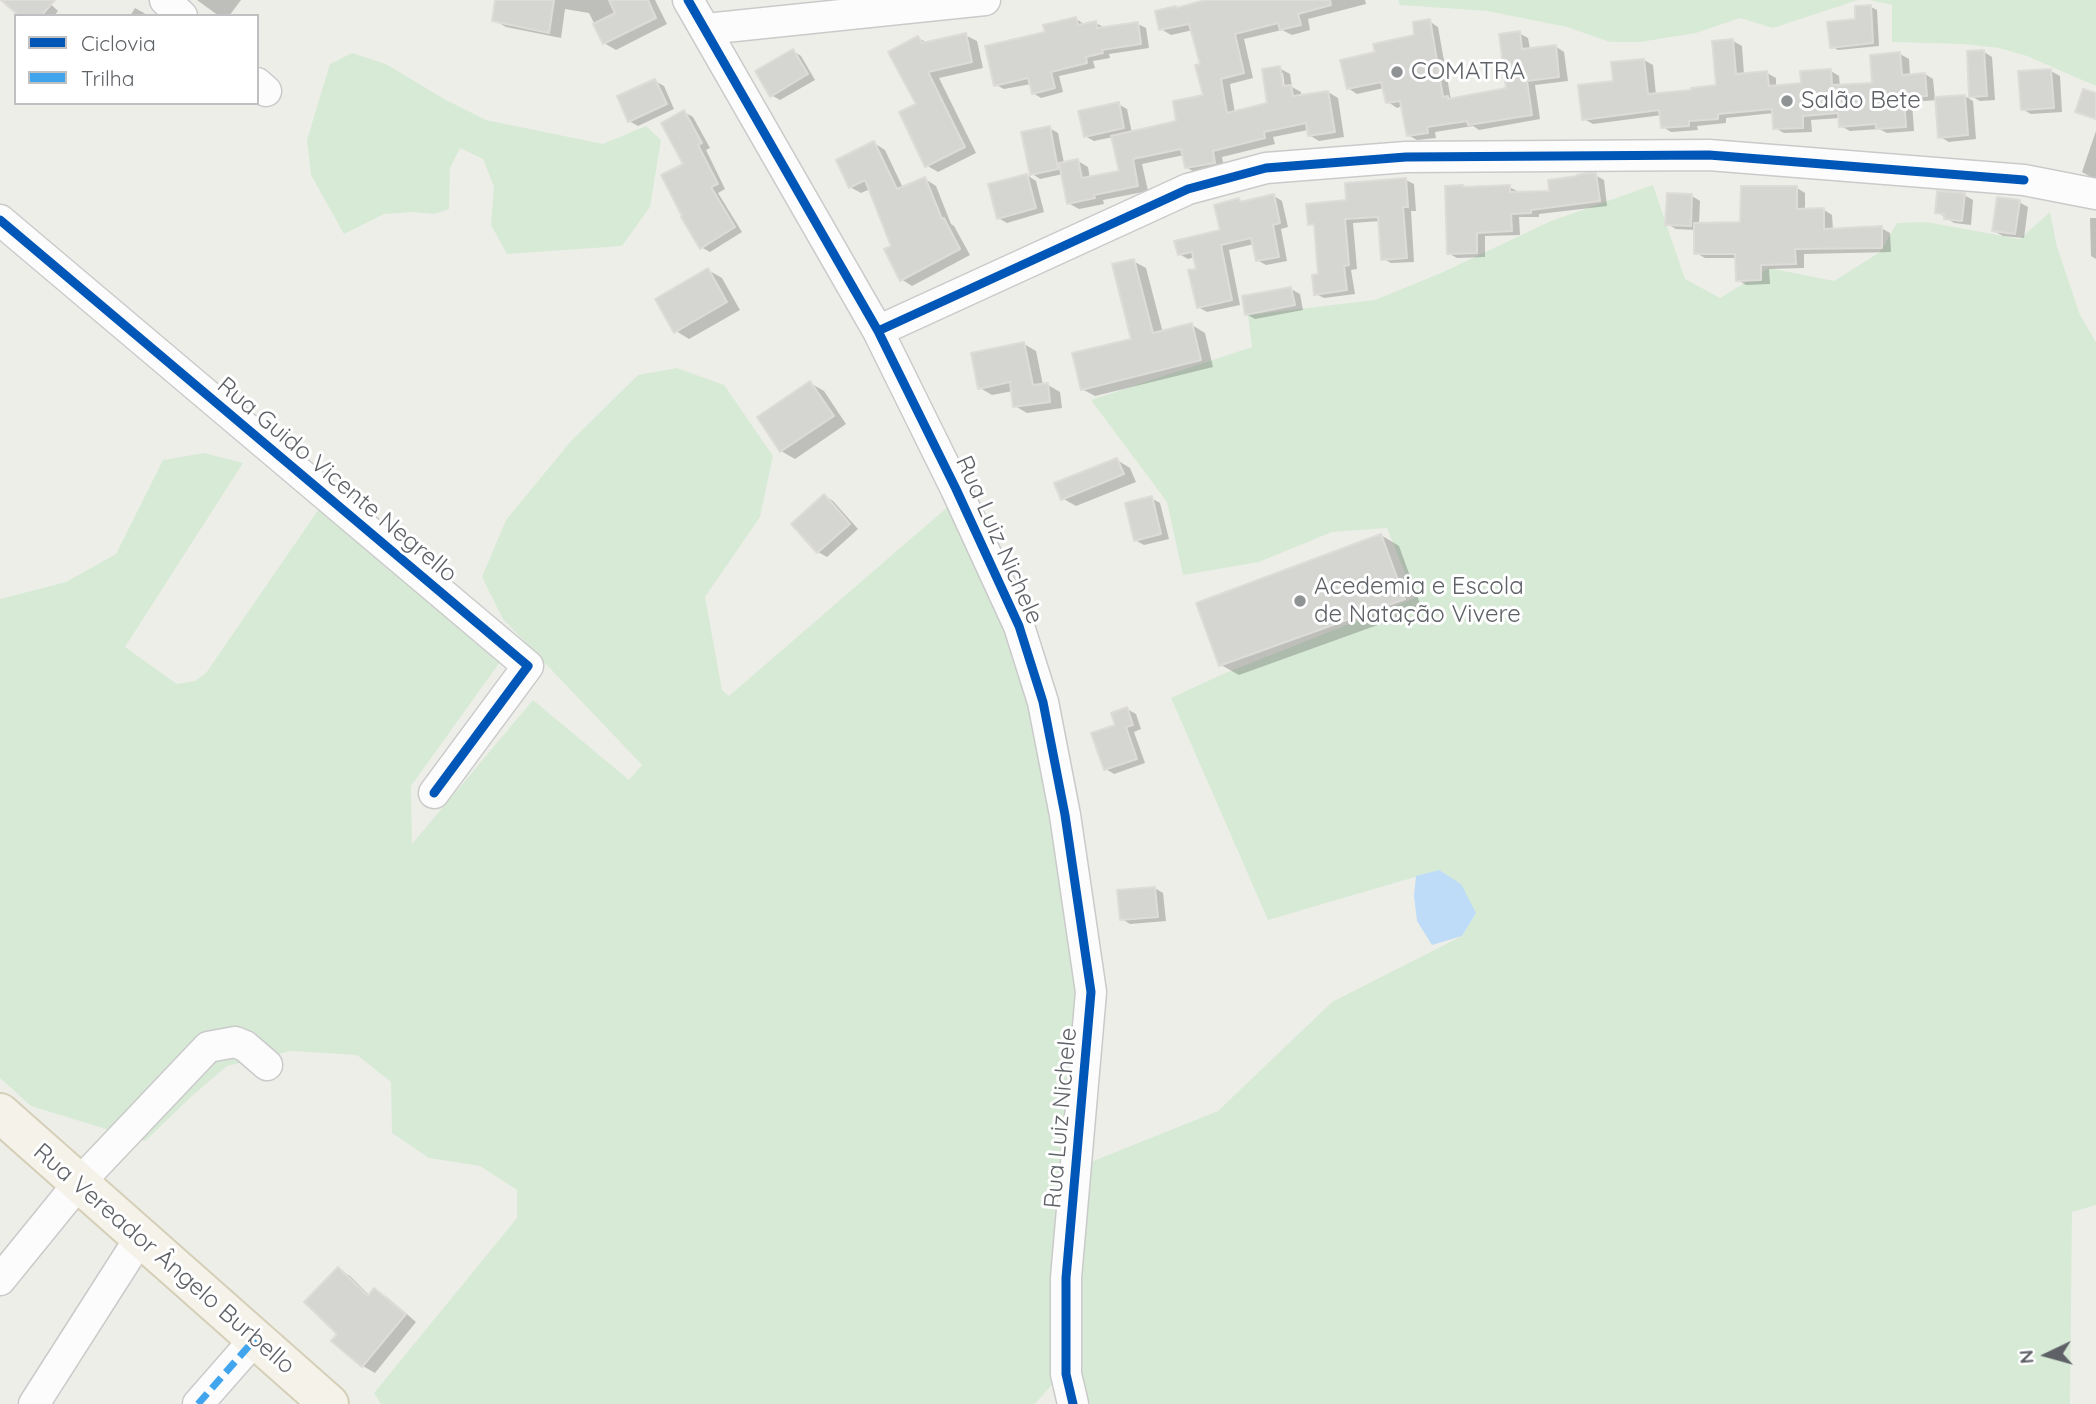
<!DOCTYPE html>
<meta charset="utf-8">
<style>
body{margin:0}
#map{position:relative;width:2096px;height:1404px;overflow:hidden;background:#eeeee9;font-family:Quicksand,sans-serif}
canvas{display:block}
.legend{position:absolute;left:14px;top:14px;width:245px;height:91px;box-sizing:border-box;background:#fff;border:2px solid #bfc0c2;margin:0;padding:9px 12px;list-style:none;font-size:21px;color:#5e6267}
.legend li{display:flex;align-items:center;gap:14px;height:35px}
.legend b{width:35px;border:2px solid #bfc0c2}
.north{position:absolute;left:2012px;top:1320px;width:70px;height:70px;-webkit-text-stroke:5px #fff;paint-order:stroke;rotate:265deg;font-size:19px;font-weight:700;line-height:28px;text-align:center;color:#5e6267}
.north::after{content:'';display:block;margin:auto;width:24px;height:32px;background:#5e6267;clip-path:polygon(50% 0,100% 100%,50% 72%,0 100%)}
</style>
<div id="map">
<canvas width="2096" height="1404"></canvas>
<ul class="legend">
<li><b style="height:9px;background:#0057b8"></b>Ciclovia</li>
<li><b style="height:9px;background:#41a5ee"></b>Trilha</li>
</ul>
<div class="north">N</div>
</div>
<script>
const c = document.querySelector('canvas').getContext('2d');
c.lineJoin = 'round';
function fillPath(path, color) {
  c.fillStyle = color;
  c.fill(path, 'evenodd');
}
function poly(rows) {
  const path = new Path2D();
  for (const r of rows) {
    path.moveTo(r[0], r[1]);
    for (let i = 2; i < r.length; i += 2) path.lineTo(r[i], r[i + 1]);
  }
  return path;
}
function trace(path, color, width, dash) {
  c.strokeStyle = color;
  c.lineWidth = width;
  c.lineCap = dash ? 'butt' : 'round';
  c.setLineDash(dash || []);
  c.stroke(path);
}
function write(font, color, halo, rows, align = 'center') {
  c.font = font + ' Quicksand,sans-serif';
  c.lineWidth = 6;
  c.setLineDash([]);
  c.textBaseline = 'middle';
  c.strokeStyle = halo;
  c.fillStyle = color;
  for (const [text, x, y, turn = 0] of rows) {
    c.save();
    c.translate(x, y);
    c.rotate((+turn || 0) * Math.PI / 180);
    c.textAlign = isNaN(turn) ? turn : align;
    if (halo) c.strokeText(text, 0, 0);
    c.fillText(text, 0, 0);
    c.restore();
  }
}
fillPath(poly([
 [1398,0,1858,0,1773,28,1740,18,1696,33,1640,42,1610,42,1567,27,1487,11,1400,5],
 [1870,0,2096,0,2096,86,2027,56,1999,48,1962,44,1892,42,1892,5],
 [352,53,386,64,444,99,486,120,603,144,646,126,661,140,650,207,622,246,507,254,491,225,494,187,483,159,460,148,450,168,449,209,434,214,413,212,384,214,344,234,311,175,307,140,330,64],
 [1653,185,1685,279,1720,298,1769,268,1834,281,1880,252,1897,223,1926,222,2020,239,2050,212,2057,247,2080,315,2096,342,2096,1205,2072,1212,2070,1404,1076,1404,1056,1380,1035,1404,381,1404,374,1393,517,1218,517,1190,480,1166,429,1158,392,1133,391,1082,357,1055,291,1051,227,1066,192,1096,145,1141,31,1106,0,1078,0,599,66,582,116,554,163,460,204,453,243,463,125,647,177,684,195,681,206,673,323,503,505,655,411,786,412,844,533,700,629,780,642,765,503,619,482,577,506,520,571,441,638,375,677,368,724,385,773,456,760,517,705,597,722,690,729,696,951,504,1005,619,1036,709,1081,1002,1061,1174,1218,1111,1332,1002,1462,936,1476,913,1439,870,1268,920,1171,698,1223,674,1415,598,1387,528,1332,532,1259,562,1183,575,1167,502,1091,400,1252,347,1248,315,1375,300,1441,273,1551,221]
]), '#d7ead6');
fillPath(poly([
 [1439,870,1461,884,1476,913,1462,936,1432,945,1417,921,1414,896,1416,876]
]), '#bedcf7');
fillPath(poly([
 [7,0,46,0,58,11,54,16,21,16],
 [197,0,241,0,229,16,219,16],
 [497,0,655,0,667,24,616,50,604,43,589,13,565,9,561,38,506,27,494,20],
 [1212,0,1365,0,1366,4,1308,19,1310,30,1292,35,1282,30,1244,39,1253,78,1230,84,1235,113,1269,104,1279,68,1290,74,1292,87,1301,92,1301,96,1328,92,1338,98,1344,137,1319,141,1309,135,1308,130,1273,137,1275,144,1222,157,1224,168,1196,173,1186,167,1184,155,1142,164,1148,191,1103,200,1104,204,1079,209,1068,203,1063,174,1040,179,1031,173,1049,128,1058,133,1064,163,1078,161,1088,167,1090,179,1121,173,1113,137,1094,141,1085,136,1118,104,1127,109,1132,133,1178,122,1205,97,1202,65,1193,30,1171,35,1161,29,1178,9],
 [1279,73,1283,73,1286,95,1283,95],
 [1871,7,1877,10,1879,46,1838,50,1831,46],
 [135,8,144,13,147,16,130,16],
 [1076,19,1084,24,1095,23,1104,27,1138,24,1146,28,1149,48,1109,54,1110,58,1093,61,1095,68,1059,76,1063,92,1041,98,1033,93,1031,84,1004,89,996,85,1047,33],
 [1429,21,1438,27,1451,100,1508,90,1519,33,1528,38,1530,49,1555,46,1564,52,1568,81,1535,85,1540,119,1479,130,1473,126,1435,132,1436,138,1417,140,1408,135,1402,106,1397,108,1388,102,1384,88,1357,94,1348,88,1377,54,1416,36],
 [965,35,977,41,983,68,939,78,976,153,938,172,926,165,918,38,928,43],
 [1733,41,1742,46,1744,75,1767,73,1776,78,1776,87,1802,85,1831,71,1839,76,1840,87,1874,84,1900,54,1909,59,1910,76,1925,74,1933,79,1935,99,1965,96,1973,101,1976,139,1949,142,1940,137,1937,100,1912,102,1914,131,1887,133,1879,129,1850,131,1841,126,1840,118,1811,120,1812,132,1784,133,1775,128,1774,113,1726,118,1726,123,1697,126,1698,130,1671,132,1663,127,1662,115,1593,124,1584,119,1615,82,1644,60,1653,65,1656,95,1718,87],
 [793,51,801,56,815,80,780,100,771,95],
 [1984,52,1992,57,1995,100,1980,101,1971,96],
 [2051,71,2060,76,2062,112,2031,114,2022,109],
 [655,81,664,86,674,109,638,126,629,121],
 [684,112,693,117,710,148,706,150,725,189,718,193,742,232,710,252,701,247,685,164],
 [2096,131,2096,180,2082,172],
 [874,143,885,150,903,188,925,179,936,186,951,224,954,226,970,255,912,286,901,279,893,246,870,189,861,193,850,187],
 [1027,175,1036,181,1044,212,1007,223,998,218],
 [1595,175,1604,180,1607,206,1539,214,1539,217,1519,217,1520,235,1485,236,1485,257,1457,258,1448,253,1463,186,1467,189,1509,187,1517,191,1518,194,1551,193],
 [1406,180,1414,184,1416,211,1411,211,1414,262,1391,263,1382,258,1380,221,1353,223,1357,269,1351,270,1355,294,1324,298,1316,294,1320,275,1316,227,1310,224,1348,201],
 [1797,188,1805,193,1805,210,1824,210,1832,215,1833,230,1881,228,1890,233,1891,252,1804,254,1804,268,1769,269,1770,284,1746,285,1738,280,1737,258,1705,258,1696,253,1696,230,1676,229,1667,224,1692,196,1700,201,1699,224,1742,224],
 [1964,195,1973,200,1971,225,1954,223,1937,212],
 [1274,196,1282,201,1288,227,1281,229,1287,261,1266,265,1257,260,1254,244,1229,250,1240,305,1207,312,1198,307,1198,270,1195,257,1188,259,1179,254,1222,231,1239,200,1244,203],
 [2019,202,2028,207,2024,238,2003,236,1994,231],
 [2090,218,2096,218,2096,259,2091,256],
 [1133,261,1146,268,1163,333,1192,325,1205,333,1213,367,1095,396,1082,389,1133,340],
 [708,270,722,278,740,310,689,339,676,331],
 [1291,289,1300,294,1303,310,1255,319,1246,314],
 [1024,344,1036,351,1043,385,1048,385,1060,392,1062,408,1027,413,1015,406,1013,391,992,395,980,388],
 [810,383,824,391,846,424,795,459,781,451],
 [1117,460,1130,468,1136,482,1076,506,1062,498],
 [825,496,833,501,858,529,827,557,818,552],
 [1151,498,1160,503,1169,539,1144,545,1135,540],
 [1381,535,1399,546,1422,609,1239,675,1221,665],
 [1127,709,1136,714,1141,729,1134,732,1145,763,1114,774,1106,769,1117,726],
 [1155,888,1163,893,1166,921,1130,924,1122,919],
 [338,1269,350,1276,370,1296,375,1291,387,1297,416,1322,375,1373,363,1366,339,1334]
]), '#0003');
const building = poly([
 [1,0,55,0,41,16,19,16,1,0],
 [495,0,554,0,549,33,492,21,495,0],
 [609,0,648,0,656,18,603,44,593,24,615,13,609,0],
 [1205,0,1330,0,1331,5,1298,14,1301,25,1280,30,1278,23,1235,34,1244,73,1221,79,1227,113,1267,103,1262,69,1280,66,1283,86,1291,85,1293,96,1328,91,1335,132,1308,136,1306,123,1264,132,1265,138,1213,151,1215,163,1185,168,1181,149,1133,159,1138,186,1094,195,1095,198,1067,204,1059,163,1078,159,1082,178,1119,171,1111,136,1176,121,1173,101,1203,95,1195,65,1200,64,1189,24,1159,30,1155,11,1176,6,1176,8,1205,0],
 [1871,5,1873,43,1830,48,1827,22,1855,19,1855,6,1871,5],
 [1076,17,1078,25,1096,21,1097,28,1138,22,1141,44,1102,50,1103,53,1086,57,1087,63,1051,72,1055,88,1032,94,1028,78,994,86,985,46,1045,32,1043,25,1076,17],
 [1430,19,1443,97,1448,96,1448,99,1506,88,1499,34,1520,31,1522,49,1556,45,1559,77,1527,81,1532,115,1468,125,1467,121,1427,127,1428,133,1407,136,1400,101,1386,103,1381,82,1347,89,1340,60,1375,52,1373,44,1414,35,1413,22,1430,19],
 [966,33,972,62,928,72,965,147,925,167,899,112,916,104,888,52,918,36,922,43,966,33],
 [1733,39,1736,74,1767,71,1769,86,1801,83,1800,71,1831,69,1832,85,1872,83,1870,55,1900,52,1902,75,1925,73,1927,96,1904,97,1906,127,1876,129,1876,124,1839,127,1838,113,1803,116,1803,128,1773,129,1772,109,1718,114,1718,119,1689,121,1689,126,1661,128,1659,110,1582,120,1578,85,1613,81,1611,62,1644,59,1648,94,1691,90,1691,88,1716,85,1712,41,1733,39],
 [793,49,808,74,770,97,755,71,793,49],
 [1984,50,1987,96,1969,97,1967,51,1984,50],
 [2051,69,2054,108,2021,110,2018,71,2051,69],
 [655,79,667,104,628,122,617,96,655,79],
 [2083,89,2096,93,2096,119,2075,112,2083,89],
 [1965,95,1968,135,1938,138,1935,97,1965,95],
 [1119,102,1124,128,1084,137,1078,111,1119,102],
 [684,110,702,143,698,145,718,184,711,187,735,227,700,249,681,217,682,216,661,175,683,164,661,123,684,110],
 [1050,126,1058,169,1030,175,1021,132,1050,126],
 [874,141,897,189,925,177,942,219,944,218,960,249,900,281,884,249,891,246,865,180,849,188,836,160,874,141],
 [1587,173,1596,173,1600,201,1531,210,1531,213,1511,214,1512,231,1477,233,1477,253,1447,254,1445,186,1463,185,1463,187,1510,185,1510,192,1549,191,1548,180,1577,176,1577,175,1587,173],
 [1027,174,1036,208,997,219,988,184,1027,174],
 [1406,178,1408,207,1403,207,1407,258,1381,260,1378,217,1345,219,1349,265,1344,266,1347,290,1314,295,1312,275,1318,274,1314,224,1308,225,1306,204,1346,200,1345,183,1406,178],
 [1741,186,1797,186,1797,209,1824,208,1824,229,1882,226,1882,248,1795,249,1796,264,1761,265,1761,280,1736,281,1735,254,1694,254,1694,223,1740,222,1741,186],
 [1937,191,1965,193,1962,221,1944,219,1944,214,1935,213,1937,191],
 [1667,193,1692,194,1691,226,1665,225,1667,193],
 [1274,194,1280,223,1273,225,1279,257,1256,261,1251,238,1221,245,1232,300,1197,308,1188,270,1196,269,1192,252,1178,255,1174,241,1220,230,1214,205,1239,198,1240,202,1274,194],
 [1997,197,2020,200,2015,234,1992,231,1997,197],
 [1134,259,1153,333,1192,323,1201,360,1081,390,1072,353,1131,339,1112,264,1134,259],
 [708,268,727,302,674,333,655,299,708,268],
 [1291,287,1295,305,1245,315,1242,296,1291,287],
 [1024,342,1033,385,1048,383,1050,402,1013,407,1010,382,978,389,971,353,1024,342],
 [810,381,834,416,780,452,757,417,810,381],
 [1117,458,1124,474,1061,500,1054,483,1117,458],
 [824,494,850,524,817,553,791,524,824,494],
 [1152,496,1161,534,1134,541,1125,503,1152,496],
 [1381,534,1405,599,1219,666,1196,603,1381,534],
 [1127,707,1133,725,1126,727,1137,759,1104,770,1091,733,1115,725,1111,713,1127,707],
 [1155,887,1158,917,1120,920,1117,890,1155,887],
 [338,1267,368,1296,374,1288,406,1314,362,1367,331,1341,337,1334,304,1302,338,1267]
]);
fillPath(building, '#d5d5d2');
trace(building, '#dedcd8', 2);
const minor = poly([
 [165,0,182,16],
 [688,0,878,331,956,489,1019,626,1043,702,1065,815,1091,992,1066,1278,1066,1374,1073,1404],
 [706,29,985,0],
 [257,83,266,91],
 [0,220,528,666,434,793],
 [878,331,1188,189,1266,168,1406,157,1709,155,2024,180,2096,194],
 [0,1280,78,1184,208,1047,235,1042,245,1046,267,1065],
 [34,1404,140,1238],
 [198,1404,255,1339]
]);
const major = poly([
 [0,1113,329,1404]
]);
trace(minor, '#cacaca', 33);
trace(major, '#d5cfb8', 42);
trace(minor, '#fcfcfc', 30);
trace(major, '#f4f2e9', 38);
trace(poly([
 [198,1404,255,1339]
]), '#41a5ee', 7, [14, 7]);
trace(poly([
 [688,0,878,331,956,489,1019,626,1043,702,1065,815,1091,992,1066,1278,1066,1374,1073,1404],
 [0,220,528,666,434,793],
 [878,331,1188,189,1266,168,1406,157,1709,155,2024,180]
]), '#0057b8', 9);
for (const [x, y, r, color] of [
 [1397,72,7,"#909394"],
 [1787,101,7,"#909394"],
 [1300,601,7,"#909394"]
]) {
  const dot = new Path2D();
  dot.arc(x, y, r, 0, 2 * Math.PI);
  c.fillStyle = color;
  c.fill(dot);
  trace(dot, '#fff', 2.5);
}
write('24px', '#5e6267', '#fff', [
 ["COMATRA",1411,72],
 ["Salão Bete",1801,101],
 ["Acedemia e Escola",1314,587],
 ["de Natação Vivere",1314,615]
], 'left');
write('24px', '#5e6267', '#fff', [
 ["Rua Guido Vicente Negrello",337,480,40],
 ["Rua Luiz Nichele",999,540,66],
 ["Rua Luiz Nichele",1061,1118,-85],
 ["Rua Vereador Ângelo Burbello",164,1259,41]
]);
</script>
